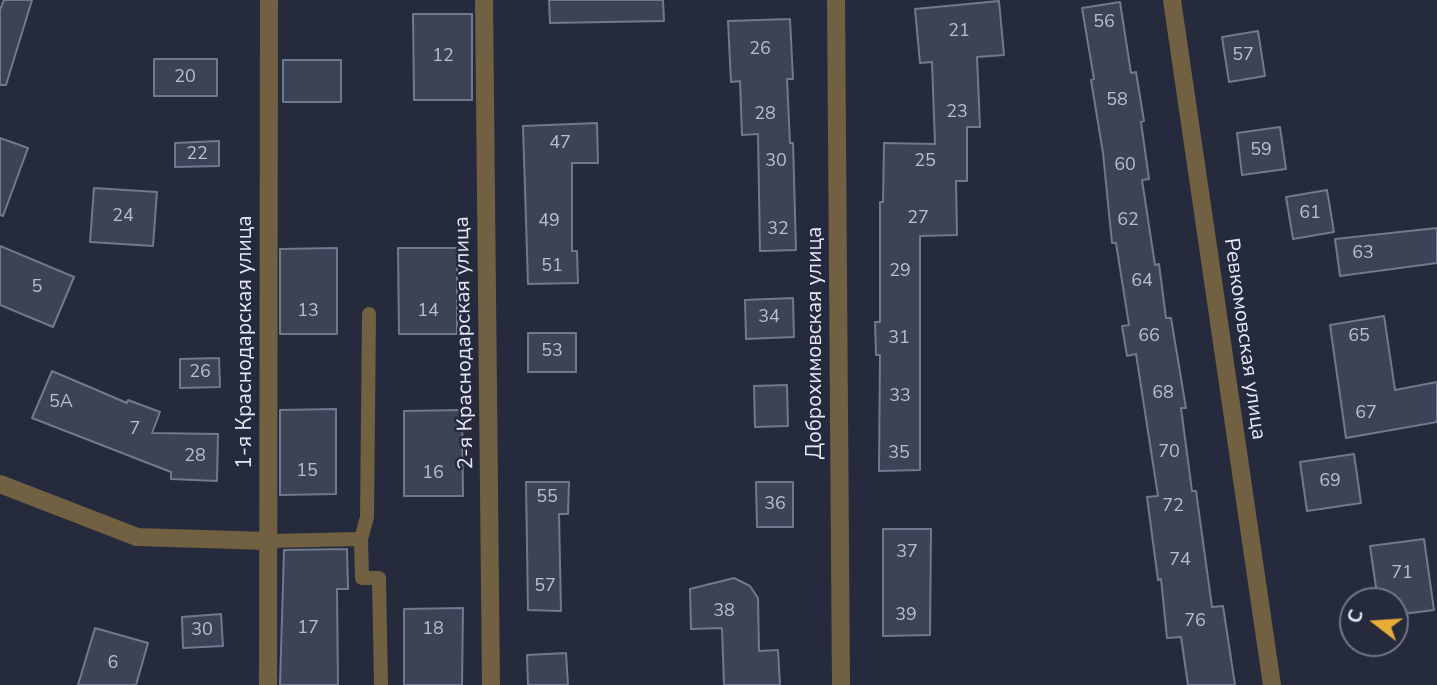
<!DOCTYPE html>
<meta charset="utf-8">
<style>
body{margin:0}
#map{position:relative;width:1437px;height:685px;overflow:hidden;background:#252b3d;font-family:"Nunito Sans",sans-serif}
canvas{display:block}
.north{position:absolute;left:1339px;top:587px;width:70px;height:70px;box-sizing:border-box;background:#252b3d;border:2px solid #717787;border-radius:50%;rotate:287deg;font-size:19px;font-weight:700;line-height:28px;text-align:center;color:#e4e8f5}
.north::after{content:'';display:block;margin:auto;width:24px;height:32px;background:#e7ac36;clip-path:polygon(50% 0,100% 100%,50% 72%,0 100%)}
</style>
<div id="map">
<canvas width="1437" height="685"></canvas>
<div class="north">С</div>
</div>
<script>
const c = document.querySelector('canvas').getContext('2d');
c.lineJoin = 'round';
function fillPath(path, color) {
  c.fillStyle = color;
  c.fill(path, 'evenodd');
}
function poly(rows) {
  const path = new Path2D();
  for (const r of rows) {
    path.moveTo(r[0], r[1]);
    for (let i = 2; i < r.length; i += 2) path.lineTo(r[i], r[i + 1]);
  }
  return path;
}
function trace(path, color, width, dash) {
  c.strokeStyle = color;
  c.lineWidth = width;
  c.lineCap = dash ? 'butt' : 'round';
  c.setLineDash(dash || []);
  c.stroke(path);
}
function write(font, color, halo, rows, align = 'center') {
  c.font = font + ' "Nunito Sans",sans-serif';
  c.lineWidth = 5;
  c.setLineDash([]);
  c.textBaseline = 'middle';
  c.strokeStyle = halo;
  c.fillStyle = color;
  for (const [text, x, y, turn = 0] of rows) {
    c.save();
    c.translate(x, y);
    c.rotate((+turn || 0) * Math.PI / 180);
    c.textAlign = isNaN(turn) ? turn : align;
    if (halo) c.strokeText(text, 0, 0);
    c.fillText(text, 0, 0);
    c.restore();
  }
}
const building = poly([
 [4,0,32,0,6,85,0,85,0,10,4,0],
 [549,0,663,0,664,21,550,23,549,0],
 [999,1,1004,55,977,57,980,127,967,127,967,181,956,181,957,235,920,236,920,470,879,471,880,355,876,355,875,322,880,322,880,202,883,202,884,143,935,144,932,62,920,63,915,9,999,1],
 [1120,2,1131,73,1136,72,1144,121,1141,122,1149,179,1142,180,1155,265,1159,264,1166,318,1171,318,1186,408,1181,408,1192,491,1196,491,1212,607,1223,606,1235,685,1188,685,1181,637,1167,638,1161,579,1158,580,1147,497,1158,496,1136,354,1127,356,1122,326,1129,325,1116,243,1112,243,1103,153,1091,80,1094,79,1082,8,1120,2],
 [413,14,472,14,472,100,414,100,413,14],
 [790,19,793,79,787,79,790,143,793,143,796,250,760,251,758,134,742,135,740,81,731,82,728,21,790,19],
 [1258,31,1265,76,1229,82,1222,37,1258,31],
 [154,59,217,59,217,96,154,96,154,59],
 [283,60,341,60,341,102,283,102,283,60],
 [597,123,598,163,572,163,572,251,577,251,578,283,528,284,523,126,597,123],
 [1280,127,1286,169,1242,175,1237,133,1280,127],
 [0,138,28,148,3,216,0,215,0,138],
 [219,141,219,166,175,167,175,143,219,141],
 [94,188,157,192,153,246,90,242,94,188],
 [1327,190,1334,232,1293,239,1286,197,1327,190],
 [1437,228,1437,263,1340,276,1335,239,1437,228],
 [0,246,74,277,53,327,0,305,0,246],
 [337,248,337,334,280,334,280,249,337,248],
 [398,248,457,248,457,334,399,334,398,248],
 [793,298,794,337,746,339,745,300,793,298],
 [1384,316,1395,390,1437,382,1437,422,1346,438,1330,325,1384,316],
 [528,333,576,333,576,372,528,372,528,333],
 [219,358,220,387,180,388,180,359,219,358],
 [52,371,127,403,128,400,160,412,152,433,218,434,217,481,171,479,171,472,32,418,52,371],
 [787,385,788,426,755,427,754,386,787,385],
 [336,409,336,494,280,495,280,410,336,409],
 [462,410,463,496,404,496,404,411,462,410],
 [1354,454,1361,503,1307,511,1300,462,1354,454],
 [526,482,569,482,568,514,559,514,561,611,528,610,526,482],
 [756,482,793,482,793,527,757,527,756,482],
 [883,529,931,529,930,635,883,636,883,529],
 [1424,539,1434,610,1395,615,1395,601,1378,601,1370,546,1424,539],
 [347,549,348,589,337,589,338,685,280,685,284,550,347,549],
 [734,578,750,586,758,598,759,651,778,650,780,685,724,685,722,628,691,629,690,589,734,578],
 [463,608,462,685,404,685,404,609,463,608],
 [221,614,223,646,183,648,182,617,221,614],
 [95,628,148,643,136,685,78,685,95,628],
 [566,653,568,685,528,685,527,655,566,653]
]);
fillPath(building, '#3c4357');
trace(building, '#71798e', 2);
trace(poly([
 [361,539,362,578,379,578,381,685],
 [268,541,361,539,367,517,369,314]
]), '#716041', 14);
trace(poly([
 [836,0,841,685],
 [1172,0,1272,685],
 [0,484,137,537,268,541],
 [268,685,269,0]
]), '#716041', 18);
trace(poly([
 [484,0,491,685]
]), '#716041', 18);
write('18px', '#babfce', null, [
 ["56",1104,23],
 ["21",959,32],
 ["26",760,50],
 ["57",1243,56],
 ["12",443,57],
 ["20",185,78],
 ["58",1117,101],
 ["23",957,113],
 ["28",765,115],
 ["47",560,144],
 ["59",1261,151],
 ["22",197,155],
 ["30",776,162],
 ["25",925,162],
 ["60",1125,166],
 ["61",1310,214],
 ["24",123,217],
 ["27",918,219],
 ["62",1128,221],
 ["49",549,222],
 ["32",778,230],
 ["63",1363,254],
 ["51",552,267],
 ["29",900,272],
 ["64",1142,282],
 ["5",37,288],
 ["13",308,312],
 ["14",428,312],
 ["34",769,318],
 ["66",1149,337],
 ["65",1359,337],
 ["31",899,339],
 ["53",552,352],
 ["26",200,373],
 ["68",1163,394],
 ["33",900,397],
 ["5А",61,403],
 ["67",1366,414],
 ["7",135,430],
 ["70",1169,453],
 ["35",899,454],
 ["28",195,457],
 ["15",307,472],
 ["16",433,474],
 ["69",1330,482],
 ["55",547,498],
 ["36",775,505],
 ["72",1173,507],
 ["37",907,553],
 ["74",1180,561],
 ["71",1402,574],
 ["57",545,587],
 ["38",724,612],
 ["39",906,616],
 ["76",1195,622],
 ["17",308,629],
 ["18",433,630],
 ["30",202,631],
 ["6",113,664]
]);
write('21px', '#e4e8f5', '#252b3d', [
 ["Ревкомовская улица",1244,339,82],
 ["1-я Краснодарская улица",246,342,-90],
 ["2-я Краснодарская улица",465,343,-91],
 ["Доброхимовская улица",816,343,-90]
]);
</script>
